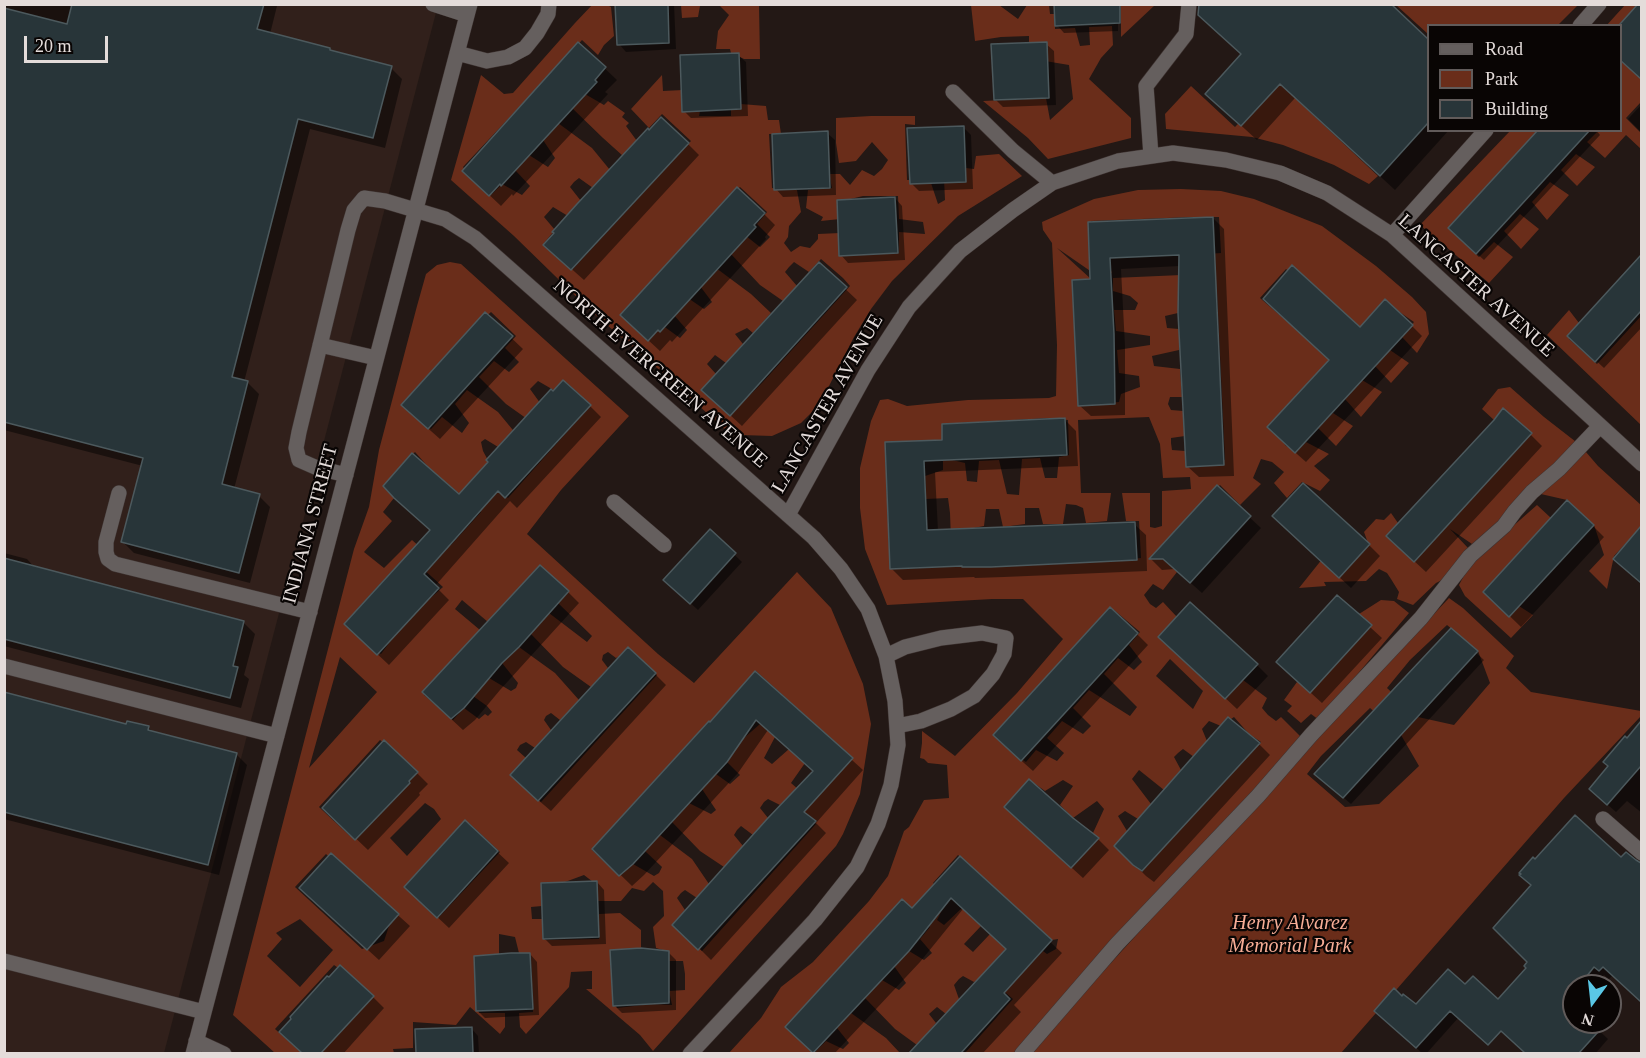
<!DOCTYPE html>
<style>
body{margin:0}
#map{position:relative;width:1646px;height:1058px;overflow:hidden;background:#231815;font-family:Georgia,serif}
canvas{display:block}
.frame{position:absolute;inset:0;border:6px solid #e4dcda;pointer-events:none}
.legend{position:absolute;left:1427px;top:24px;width:195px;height:108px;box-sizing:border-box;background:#090504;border:2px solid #615b5a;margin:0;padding:8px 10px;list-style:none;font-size:18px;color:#e4dcda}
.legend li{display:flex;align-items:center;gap:12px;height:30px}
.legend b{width:30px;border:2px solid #615b5a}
.north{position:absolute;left:1562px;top:974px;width:60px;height:60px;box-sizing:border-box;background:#090504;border:2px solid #615b5a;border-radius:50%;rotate:195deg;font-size:16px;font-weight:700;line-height:24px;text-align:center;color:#e4dcda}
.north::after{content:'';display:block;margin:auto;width:21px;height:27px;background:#5ac8e6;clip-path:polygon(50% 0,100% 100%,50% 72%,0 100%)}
.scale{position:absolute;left:24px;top:36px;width:84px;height:27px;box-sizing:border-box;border:3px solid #e4dcda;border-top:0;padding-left:8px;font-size:18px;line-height:21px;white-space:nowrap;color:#e4dcda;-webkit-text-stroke:4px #090504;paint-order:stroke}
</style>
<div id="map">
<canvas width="1646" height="1058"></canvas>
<div class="frame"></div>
<ul class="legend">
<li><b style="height:8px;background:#655f5e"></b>Road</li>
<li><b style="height:16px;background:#6a2d1a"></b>Park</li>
<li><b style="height:16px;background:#283539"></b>Building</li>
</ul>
<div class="north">N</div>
<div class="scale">20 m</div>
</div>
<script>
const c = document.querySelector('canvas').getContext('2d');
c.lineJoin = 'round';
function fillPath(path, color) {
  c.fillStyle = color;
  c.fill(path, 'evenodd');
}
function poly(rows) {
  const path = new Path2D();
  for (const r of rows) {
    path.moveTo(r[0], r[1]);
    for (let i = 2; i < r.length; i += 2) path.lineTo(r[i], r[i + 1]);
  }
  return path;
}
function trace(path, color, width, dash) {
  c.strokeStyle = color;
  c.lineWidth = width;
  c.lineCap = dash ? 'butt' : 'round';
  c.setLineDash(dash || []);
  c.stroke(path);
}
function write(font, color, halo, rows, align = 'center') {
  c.font = font + ' Georgia,serif';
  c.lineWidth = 4.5;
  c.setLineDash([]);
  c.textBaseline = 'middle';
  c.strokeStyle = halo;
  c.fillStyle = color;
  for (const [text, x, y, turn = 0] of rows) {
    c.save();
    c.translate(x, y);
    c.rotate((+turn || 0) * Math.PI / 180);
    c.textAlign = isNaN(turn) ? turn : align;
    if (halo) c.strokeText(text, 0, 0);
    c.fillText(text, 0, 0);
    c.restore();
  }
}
fillPath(poly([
 [5,5,438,5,164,1053,5,1054]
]), '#31201b');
fillPath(poly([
 [593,4,607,5,611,7,614,36,604,45,598,55,582,40,463,167,478,186,492,194,502,184,522,195,530,186,515,170,529,155,548,167,555,158,543,140,558,123,592,148,610,170,593,188,579,178,574,182,570,187,581,201,568,216,553,207,544,217,555,230,544,243,573,269,691,141,662,114,649,128,631,109,662,75,663,91,683,90,684,112,700,111,699,116,731,116,731,109,740,110,741,104,766,106,768,120,779,120,781,134,769,134,772,188,797,190,801,212,789,226,788,237,784,243,791,252,800,246,810,248,818,239,818,234,840,233,841,254,899,253,899,232,925,234,923,222,899,219,898,196,863,196,842,201,840,219,821,221,823,217,806,208,808,190,832,188,829,174,840,174,850,185,862,170,874,176,882,169,888,160,872,142,856,161,839,163,836,143,836,118,871,116,915,116,915,125,905,124,907,180,930,180,938,204,945,200,944,179,965,179,966,168,974,169,976,156,999,154,1022,176,958,216,892,281,871,309,854,337,829,386,815,409,801,423,772,436,741,435,723,428,671,380,592,312,514,236,451,180,481,75,504,94,513,93,575,23],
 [740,187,767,212,757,224,770,237,760,247,746,236,730,253,760,285,783,301,797,286,785,272,789,267,794,262,809,272,821,259,843,278,850,286,762,383,731,414,713,377,716,374,707,364,715,355,726,363,743,344,735,334,747,328,753,333,771,313,751,294,716,268,700,286,712,302,704,309,688,298,673,314,687,330,680,338,662,325,722,203],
 [681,5,681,4,702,5,700,6,698,17,682,18],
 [719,5,759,5,760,59,744,59,731,53,730,49,716,49,718,31,729,15],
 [971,5,999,5,1018,19,1027,5,1049,5,1050,14,1055,14,1055,29,1075,28,1080,46,1090,45,1089,27,1112,26,1113,45,1101,58,1089,79,1131,118,1131,138,1048,159,1028,138,983,101,1046,98,1050,120,1073,99,1069,65,1045,61,1029,43,1029,36,1001,37,975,41],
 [1121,5,1121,4,1155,5,1121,37],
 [1396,5,1578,5,1558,25,1428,26,1428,34],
 [1625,5,1641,5,1621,28,1620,26,1606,26],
 [1621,60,1640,75,1641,73,1641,102,1626,118,1641,133,1641,149,1626,135,1605,158,1587,142,1598,131,1620,130],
 [1278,82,1378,176,1369,184,1334,165,1283,145,1252,137,1166,129,1165,114,1191,86,1235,127],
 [585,94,604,105,608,101,625,113,622,117,629,123,626,126,637,141,623,156,603,138,572,108],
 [1510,131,1538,131,1480,193,1450,230,1479,257,1494,242,1513,257,1489,283,1420,225],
 [1576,154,1595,167,1577,186,1561,170],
 [1550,182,1569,195,1547,220,1532,202],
 [1181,189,1221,191,1254,199,1322,226,1376,266,1412,297,1426,312,1429,334,1417,353,1402,337,1414,322,1398,311,1386,300,1327,362,1271,426,1286,446,1298,450,1306,442,1329,454,1314,466,1330,480,1320,491,1302,482,1287,498,1274,483,1284,472,1272,462,1261,459,1253,478,1261,484,1240,505,1220,485,1204,500,1173,533,1160,551,1177,572,1163,590,1153,584,1144,595,1150,604,1156,608,1163,602,1177,617,1165,635,1230,694,1243,680,1267,698,1262,708,1268,715,1276,721,1281,717,1301,737,1253,792,1014,1053,965,1053,1013,999,986,976,974,982,963,976,959,979,954,985,959,999,946,1014,937,1007,929,1014,936,1023,917,1045,895,1029,865,998,882,980,899,990,906,983,894,966,909,951,924,960,932,953,920,939,930,927,903,902,887,915,788,1026,815,1052,826,1041,843,1049,849,1043,837,1028,851,1013,886,1038,900,1053,728,1054,761,1018,781,987,813,962,869,901,888,876,904,831,909,827,924,800,949,798,947,765,928,763,924,759,920,758,922,743,922,731,955,756,1017,693,1063,639,1023,599,992,599,887,605,865,549,860,508,860,468,871,421,880,400,888,399,907,406,968,400,1049,398,1056,396,1057,345,1052,243,1043,230,1042,222,1094,199,1138,190],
 [1192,217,1219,217,1221,253,1207,254,1204,274,1113,278,1113,291,1130,296,1138,303,1135,310,1114,310,1116,331,1150,336,1150,345,1117,350,1119,373,1139,376,1140,387,1121,394,1119,402,1084,405,1077,280,1091,279,1057,248,1099,277,1112,273,1107,258,1094,259,1091,221],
 [1286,269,1324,302,1298,331,1260,298],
 [1217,292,1225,460,1188,462,1185,451,1172,450,1171,443,1171,438,1185,436,1183,411,1171,410,1168,404,1170,397,1182,397,1180,369,1154,366,1152,356,1179,350,1179,329,1167,328,1165,316,1178,313,1183,293],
 [1149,417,1160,444,1163,478,1190,477,1191,489,1162,491,1162,526,1155,528,1150,527,1150,493,1122,493,1126,521,1139,521,1141,558,1112,561,969,529,984,526,986,509,999,509,1003,527,1025,524,1025,508,1039,508,1043,524,1063,524,1066,504,1076,505,1083,508,1086,523,1107,521,1111,493,1081,493,1078,420],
 [1049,418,1068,420,1069,455,1059,457,1057,478,1045,478,1040,458,1022,459,1019,495,1007,494,999,460,979,461,977,482,967,481,965,463,948,459,945,424],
 [887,446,943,459,943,470,925,476,926,499,948,498,950,513,951,540,929,554,929,568,893,569,889,546,886,468],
 [1114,610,1140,632,1129,645,1142,662,1134,670,1118,658,1104,674,1137,707,1130,716,1089,690,1073,708,1091,726,1083,734,1062,721,1047,738,1064,753,1057,761,1036,750,1026,762,1011,752,997,737,1025,700,1082,638],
 [1170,659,1203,691,1193,709,1156,676],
 [1234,717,1249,734,1261,742,1142,871,1133,865,1118,846,1127,831,1118,816,1125,811,1138,819,1151,804,1132,779,1139,770,1164,790,1181,770,1174,757,1178,753,1183,749,1194,757,1207,741,1202,729,1209,721,1221,726],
 [1063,780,1073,786,1060,805,1073,818,1097,801,1104,809,1093,833,1098,839,1008,808,1031,781,1045,791],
 [958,855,1052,940,1058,939,1056,949,1047,954,1043,951,1027,968,990,934,973,952,964,944,981,926,962,908,944,925,937,920,948,898,933,883],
 [1520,214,1539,229,1521,249,1504,231],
 [450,262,461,264,629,416,561,490,527,534,658,654,694,683,797,572,831,608,863,684,871,724,860,794,843,834,836,846,653,1051,640,1035,586,989,592,989,592,971,571,972,569,987,526,1034,520,1027,519,1013,533,1012,531,958,519,953,515,937,499,934,499,954,476,1001,479,1013,505,1013,505,1027,500,1034,470,1007,456,1025,413,1022,413,1048,393,1049,394,1053,315,1053,327,1047,360,1010,357,981,334,965,275,1029,302,1053,275,1053,233,1015,354,549,369,507,379,450,417,306,426,274,437,265],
 [491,312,516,336,505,348,519,362,509,372,494,361,479,377,506,404,530,421,543,407,530,389,538,381,557,392,566,382,591,405,508,498,493,486,490,464,483,451,481,442,485,439,503,450,517,435,498,412,467,390,455,404,469,423,462,433,442,417,431,429,417,419,459,341],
 [415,452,430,469,481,512,451,545,435,535,422,549,412,540,384,568,364,552,392,521,383,512,394,498,386,485,399,468],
 [410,557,443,587,427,601,395,635,381,654,364,642,348,624,359,607,393,570],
 [559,583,568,593,558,603,592,636,587,642,549,613,530,633,563,667,591,687,608,668,602,660,603,655,608,652,616,658,631,650,657,675,541,802,527,790,526,758,517,750,520,745,526,742,535,748,551,730,544,720,546,716,551,713,560,720,579,700,555,673,519,647,502,663,518,683,516,688,511,691,489,678,473,696,487,706,492,712,488,716,485,714,479,719,464,708,453,720,424,695,454,658,480,630,455,609,462,600,488,622],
 [340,657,377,692,309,768],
 [756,671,835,742,850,759,799,790,791,783,805,763,789,749,772,764,764,758,775,737,760,724,744,738,737,731,732,698],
 [711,725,737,748,727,762,740,775,730,784,716,774,702,789,716,810,711,814,689,803,672,822,700,851,724,867,743,846,734,835,737,830,741,826,753,835,768,818,760,808,764,802,768,799,780,805,787,798,816,824,702,951,673,925,685,910,677,898,681,893,685,890,697,898,709,884,692,859,660,835,645,851,662,867,659,873,654,876,633,864,619,876,592,850,692,739],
 [380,740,400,756,367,821,350,836,319,807],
 [425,803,434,809,441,819,407,856,390,838],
 [469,823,500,852,439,917,424,906,407,887,419,870,455,831],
 [326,854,392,917,384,941,362,949,295,887],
 [584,875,597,885,598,901,621,901,632,888,644,891,653,882,663,891,664,916,653,927,656,948,669,952,669,961,683,961,685,974,685,990,669,991,672,1005,651,1004,617,1008,612,994,641,948,641,930,620,913,599,914,599,939,545,940,542,919,532,919,531,907,542,906,543,886,565,882],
 [300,919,333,950,300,987,267,956,282,939,276,933],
 [1569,310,1579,323,1569,339,1597,364,1641,316,1641,425,1547,335],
 [1390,350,1409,363,1391,383,1375,366],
 [1362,380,1382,392,1361,417,1345,399],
 [1510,387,1544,417,1580,445,1598,466,1641,505,1641,528,1639,529,1614,556,1607,589,1589,571,1604,555,1594,525,1567,500,1532,492,1504,526,1472,544,1450,529,1469,549,1446,578,1436,583,1413,605,1397,599,1399,592,1391,579,1387,573,1379,569,1366,581,1324,582,1326,586,1299,588,1323,558,1368,543,1364,532,1376,519,1384,520,1391,513,1398,523,1386,536,1414,561,1531,434,1503,408,1494,420,1482,409,1498,389],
 [1333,413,1353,426,1336,446,1318,428],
 [1537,505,1551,518,1519,606,1533,615,1511,638,1465,596,1459,585,1470,564],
 [1449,598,1463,608,1514,656,1506,668,1531,692,1641,711,1641,716,1564,798,1341,1053,1028,1054,1283,774],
 [1447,625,1478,651,1490,683,1454,725,1418,717,1387,688,1410,660],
 [1370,708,1401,735,1419,766,1379,804,1345,807,1307,774,1321,756],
 [1381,600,1394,601,1409,613,1319,720,1311,714,1301,723,1287,711,1292,706,1284,700,1297,682,1311,688,1359,614]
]), '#6a2d1a');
fillPath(poly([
 [4,4,276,4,277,6,270,34,329,49,333,52,391,68,402,79,385,148,310,129,244,382,248,383,259,394,234,489,259,496,270,507,250,583,134,553,123,542,143,466,4,430],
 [617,4,674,4,676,49,626,52,619,44],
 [1118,4,1118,31,1064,33,1057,25],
 [1390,4,1428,40,1428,130,1449,130,1395,190,1295,98,1257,140,1222,108],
 [1640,4,1642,4,1642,78,1620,59],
 [579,44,617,80,605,92,608,94,513,196,512,194,501,206,464,171],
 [1046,44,1054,51,1056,105,1003,107,996,100],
 [738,55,746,62,748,116,691,118,684,111],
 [1642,104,1642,133,1628,119],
 [963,127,971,135,973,189,919,191,911,183],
 [1540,130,1596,130,1600,135,1484,260,1457,236],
 [827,133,835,140,836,195,783,197,776,189],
 [688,144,699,155,584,280,557,256],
 [895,198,902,206,905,260,848,263,841,255],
 [764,214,775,225,765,237,766,239,672,342,670,340,660,351,634,327],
 [1213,218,1224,229,1234,476,1199,477,1187,466,1180,266,1121,269,1125,346,1125,415,1091,416,1079,405,1092,281,1089,223],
 [1642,257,1642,327,1604,368,1569,336],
 [819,264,857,300,742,426,715,401],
 [486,314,523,349,440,439,414,416],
 [1412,326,1422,336,1306,462,1279,438,1360,329],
 [590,406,601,417,517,508,510,501,435,586,449,600,389,665,357,635,432,531,459,496],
 [1064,419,1076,431,1078,466,935,472,938,531,1134,524,1146,535,1147,571,1004,577,975,578,974,577,903,580,891,568,886,444,944,441],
 [1530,434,1542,446,1426,572,1399,547],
 [1217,487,1261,528,1202,593,1175,569,1162,570,1151,559],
 [1593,526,1604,537,1521,627,1485,592],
 [1285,527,1369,545,1380,556,1351,588],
 [710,531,742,562,698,610,673,587],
 [1639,531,1642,534,1642,582,1622,566],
 [4,553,27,559,35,568,243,622,255,634,244,675,249,679,241,708,4,646],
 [568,592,579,603,500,690,475,720,463,730,435,704],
 [1337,597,1382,638,1322,703,1289,673],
 [1451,630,1484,660,1351,804,1316,774],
 [1137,634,1148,645,1033,771,1006,747],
 [1172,648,1257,665,1268,676,1237,709],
 [756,673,863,770,816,823,826,833,711,960,675,924,814,771,768,730,738,773,644,875,632,886,594,849,710,724],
 [655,674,666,685,551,811,523,787],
 [4,694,127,726,148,727,154,733,236,754,247,765,219,875,4,819],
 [1228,719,1259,744,1270,755,1154,882,1146,876,1116,846],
 [1642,724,1642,813,1627,801,1616,812,1600,798,1610,767,1627,740],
 [417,773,428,784,419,793,420,795,368,850,324,808],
 [1017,818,1072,819,1098,839,1109,850,1083,878],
 [465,822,509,863,449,928,417,898],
 [331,855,410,926,379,960,312,899],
 [960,858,1062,953,1014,1005,1021,1012,982,1054,911,1054,1007,949,963,909,920,962,834,1054,814,1054,798,1038],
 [1621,859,1642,864,1642,1001,1613,975,1609,979,1604,975,1595,986,1574,986,1574,1022,1590,1022,1608,1039,1595,1054,1521,1054,1544,1028,1528,968,1529,962,1532,886,1536,861],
 [597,882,604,890,606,944,552,946,545,939],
 [668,952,676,960,676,1010,622,1013,614,1005],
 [530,954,537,962,539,1015,485,1018,478,1011],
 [1449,971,1459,1017,1426,1054,1423,1054,1383,1018,1416,1007],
 [373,997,384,1008,343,1054,303,1054,292,1043],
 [471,1028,478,1036,479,1054,415,1054,415,1050,417,1051]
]), '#0007');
const building = poly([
 [72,4,264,4,257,29,330,48,330,50,392,66,373,138,298,119,232,377,248,381,222,484,260,494,239,573,121,542,143,458,4,422,4,8,67,24,72,4],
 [615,4,668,4,669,43,617,45,615,4],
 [1054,4,1120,4,1120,23,1055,26,1054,4],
 [1199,4,1391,4,1428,39,1428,123,1380,176,1280,84,1241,126,1205,94,1241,54,1198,15,1199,4],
 [1638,4,1641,4,1641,79,1620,60,1620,24,1638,4],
 [578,42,606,67,595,80,597,82,501,186,500,184,489,196,462,171,578,42],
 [1047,42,1049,98,994,100,991,44,1047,42],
 [739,53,741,109,682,112,680,55,739,53],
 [661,117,689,143,571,270,543,245,554,233,552,232,577,204,648,128,649,130,661,117],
 [964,126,966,182,910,184,907,128,964,126],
 [1538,130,1590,130,1476,254,1448,228,1538,130],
 [828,131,830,188,774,190,772,134,828,131],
 [737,187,765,213,754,225,756,227,660,332,658,330,648,341,620,315,737,187],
 [895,197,898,253,839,256,837,200,895,197],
 [1213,217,1224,465,1186,467,1178,313,1179,255,1110,258,1114,334,1115,404,1078,406,1072,280,1090,279,1088,222,1213,217],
 [1641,255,1641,311,1595,362,1567,336,1641,255],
 [819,262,847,287,730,416,701,390,819,262],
 [1292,265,1360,327,1385,299,1413,325,1295,453,1267,427,1329,360,1263,299,1292,265],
 [485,312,513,336,428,429,401,405,485,312],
 [563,380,591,405,505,498,498,491,424,574,439,588,377,655,344,624,430,530,394,498,383,486,412,453,459,494,488,462,486,460,551,389,553,391,563,380],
 [1503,408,1532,433,1414,562,1386,536,1494,420,1503,408],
 [1065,418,1067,455,924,461,927,530,1135,522,1137,560,991,567,962,567,962,566,890,569,885,442,942,440,942,424,1065,418],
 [1303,483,1370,544,1339,578,1272,516,1303,483],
 [1217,485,1251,516,1190,583,1163,559,1149,559,1217,485],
 [1567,500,1594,525,1509,617,1483,592,1567,500],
 [1641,526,1641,583,1613,559,1641,526],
 [710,529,736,553,690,604,663,580,710,529],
 [4,558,244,621,233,666,238,667,230,698,4,639,4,558],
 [540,565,569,591,519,647,502,663,464,708,451,719,422,692,540,565],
 [1337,595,1372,625,1310,693,1276,662,1337,595],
 [1190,602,1258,664,1225,699,1158,637,1190,602],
 [1110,607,1138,633,1021,761,993,735,1110,607],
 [1451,628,1478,651,1343,798,1314,774,1451,628],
 [628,647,656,673,538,801,510,775,628,647],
 [755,671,853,758,804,812,816,821,698,950,672,925,768,818,813,771,756,720,727,762,633,864,619,876,592,849,709,721,710,722,755,671],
 [4,692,126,724,127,721,149,726,148,730,237,753,208,865,4,812,4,692],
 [1228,717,1260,743,1142,871,1133,865,1114,846,1228,717],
 [1641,721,1641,766,1607,805,1589,789,1608,766,1603,762,1625,736,1627,738,1641,721],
 [384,740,418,772,409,781,410,783,355,840,322,808,384,740],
 [1029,779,1073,818,1099,838,1071,868,1004,807,1029,779],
 [1575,815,1621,857,1626,852,1636,860,1641,863,1641,1002,1603,967,1599,971,1594,967,1579,986,1574,986,1574,1022,1607,1022,1579,1053,1525,1053,1501,1031,1488,1045,1450,1011,1416,1048,1374,1011,1394,988,1402,996,1403,994,1416,1004,1448,969,1465,984,1473,976,1498,999,1526,968,1524,966,1527,962,1493,928,1531,885,1519,875,1521,874,1519,873,1533,857,1535,859,1575,815],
 [465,820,498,851,437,918,404,887,465,820],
 [331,853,399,914,367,950,299,888,331,853],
 [960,856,1052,940,1004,993,1010,999,961,1053,909,1053,1006,949,951,898,909,951,813,1053,785,1027,902,899,912,908,960,856],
 [597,881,599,937,543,939,541,883,597,881],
 [641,948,669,951,669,1003,613,1006,610,950,641,948],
 [511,953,530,953,533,1009,476,1011,474,956,511,953],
 [340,965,374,996,321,1053,302,1053,279,1032,291,1019,290,1017,327,976,329,977,340,965],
 [472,1027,473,1053,416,1053,415,1029,472,1027]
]);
fillPath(building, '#283539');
trace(building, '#4c595d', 1.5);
const minor = poly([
 [433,4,467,15],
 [1580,26,1599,4],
 [457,53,487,61,508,57,525,48,537,33,548,14,549,4],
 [953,92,1013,151,1052,183],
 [1151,156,1146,86,1186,34,1189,4],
 [1392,235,1486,130],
 [320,345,376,358],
 [346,475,315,467,299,460,296,448,299,432,348,230,354,210,364,198,385,201,445,219,475,238,814,538,841,569,868,609,886,656,895,701,898,745,891,785,878,824,857,867,815,920,690,1054],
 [119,493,106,542,106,552,108,559,115,564,310,612],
 [614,502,664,545],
 [788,515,868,370,909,307,960,251,1013,210,1052,183,1118,161,1173,153,1226,160,1280,173,1327,193,1392,235,1642,464],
 [886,656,905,647,941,638,982,633,1006,638,1004,654,993,674,974,696,951,709,921,721,897,726],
 [4,666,277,736],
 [1603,819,1642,853],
 [4,961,204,1012],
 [196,1041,224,1054],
 [193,1054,470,4],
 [1022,1054,1117,944,1258,796,1311,735,1421,618,1470,556,1504,526,1515,511,1532,492,1559,469,1600,426]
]);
trace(minor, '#3e3331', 16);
trace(minor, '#655f5e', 15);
write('20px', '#e4dcda', '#090504', [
 ["LANCASTER AVENUE",1476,286,42],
 ["NORTH EVERGREEN AVENUE",660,374,41],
 ["LANCASTER AVENUE",828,404,-60],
 ["INDIANA STREET",311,524,-75]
]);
write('italic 20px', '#f7ad96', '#090504', [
 ["Henry Alvarez",1290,924],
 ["Memorial Park",1290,947]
]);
</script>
